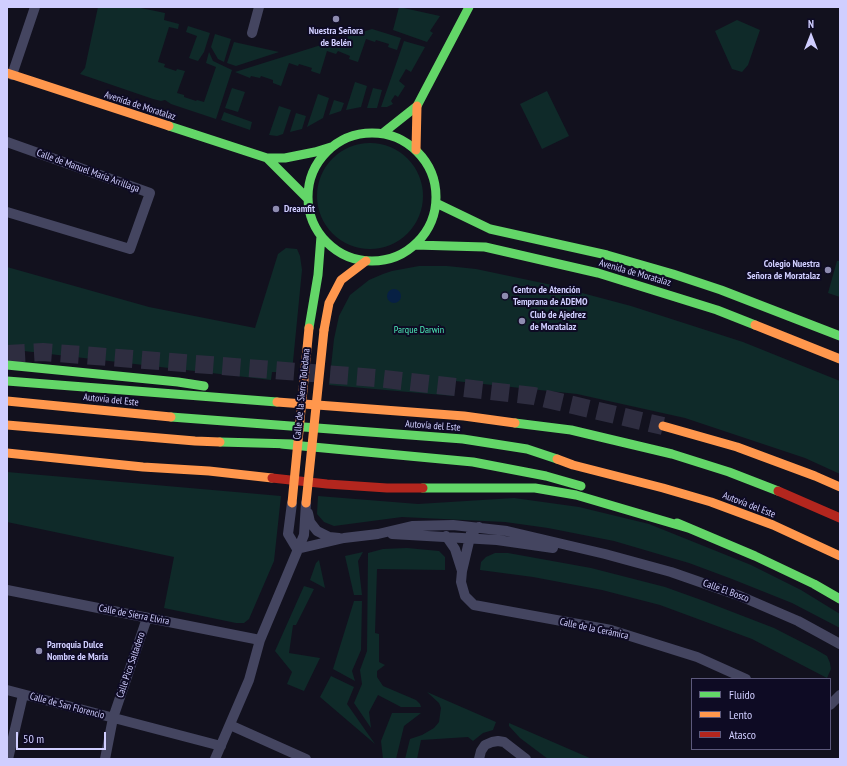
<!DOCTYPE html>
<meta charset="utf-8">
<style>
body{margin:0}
#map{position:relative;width:847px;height:766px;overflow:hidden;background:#12111e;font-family:"PT Sans Narrow",sans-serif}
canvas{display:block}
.frame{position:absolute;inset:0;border:8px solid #d0ceff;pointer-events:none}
.legend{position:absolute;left:691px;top:678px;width:140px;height:72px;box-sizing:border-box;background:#0e0b24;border:1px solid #5c597c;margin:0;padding:5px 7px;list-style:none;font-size:12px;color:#d0ceff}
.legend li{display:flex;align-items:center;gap:8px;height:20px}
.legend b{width:20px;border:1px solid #5c597c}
.north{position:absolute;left:791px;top:16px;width:40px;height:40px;-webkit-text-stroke:3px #0e0b24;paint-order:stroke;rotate:0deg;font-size:11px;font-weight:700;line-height:16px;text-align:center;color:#d0ceff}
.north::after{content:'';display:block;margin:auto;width:14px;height:18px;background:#d0ceff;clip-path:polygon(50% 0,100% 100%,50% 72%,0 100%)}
.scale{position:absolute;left:16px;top:732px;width:90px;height:18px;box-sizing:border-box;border:2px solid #d0ceff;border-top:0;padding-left:5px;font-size:12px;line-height:14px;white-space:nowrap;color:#d0ceff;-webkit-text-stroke:3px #0e0b24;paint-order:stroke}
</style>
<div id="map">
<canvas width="847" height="766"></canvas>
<div class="frame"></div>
<ul class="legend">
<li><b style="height:5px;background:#63d668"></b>Fluido</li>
<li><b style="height:5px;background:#ff974d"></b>Lento</li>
<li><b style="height:5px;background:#b3261e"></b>Atasco</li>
</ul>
<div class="north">N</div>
<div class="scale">50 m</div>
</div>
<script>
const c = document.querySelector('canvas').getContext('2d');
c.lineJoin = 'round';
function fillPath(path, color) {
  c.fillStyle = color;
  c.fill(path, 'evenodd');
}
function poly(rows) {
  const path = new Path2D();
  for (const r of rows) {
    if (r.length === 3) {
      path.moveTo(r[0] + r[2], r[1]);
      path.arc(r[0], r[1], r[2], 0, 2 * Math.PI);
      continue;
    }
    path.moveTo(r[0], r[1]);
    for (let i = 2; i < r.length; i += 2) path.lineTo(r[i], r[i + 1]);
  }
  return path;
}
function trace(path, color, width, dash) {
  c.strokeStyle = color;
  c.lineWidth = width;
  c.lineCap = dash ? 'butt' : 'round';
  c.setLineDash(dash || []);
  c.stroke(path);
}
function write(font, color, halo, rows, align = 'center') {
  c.font = font + ' "PT Sans Narrow",sans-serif';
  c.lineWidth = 4;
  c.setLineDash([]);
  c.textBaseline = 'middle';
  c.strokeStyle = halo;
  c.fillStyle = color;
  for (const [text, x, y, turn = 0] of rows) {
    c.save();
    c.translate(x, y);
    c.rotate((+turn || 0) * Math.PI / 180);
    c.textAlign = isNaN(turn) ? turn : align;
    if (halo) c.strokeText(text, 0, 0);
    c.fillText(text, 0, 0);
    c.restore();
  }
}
fillPath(poly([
 [98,7,136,7,165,13,164,20,179,24,178,29,169,27,158,62,165,64,164,67,176,71,177,69,185,71,177,93,184,95,184,97,196,101,197,100,204,102,216,67,206,63,209,52,213,61,232,70,216,119,171,104,165,100,161,101,153,99,80,74,85,68],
 [399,7,440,16,430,31,433,33,427,42,393,30],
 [737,20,760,30,748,65,742,72,732,69,715,31],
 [188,26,210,33,204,52,198,61,189,58,197,36,186,32],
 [372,29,401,38,397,50,388,47,389,44,376,40,375,42,366,39,358,62,349,59,350,56,338,51,336,54,327,51,320,74,311,71,312,68,299,64,298,66,289,63,281,86,273,83,273,80,261,76,260,78,251,76,250,78,235,72],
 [215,34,231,39,224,62,218,59,211,47],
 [404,41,425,47,411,72,406,69,399,81,405,86,398,97,395,95,391,101,393,104,387,107,381,107],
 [234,42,279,52,236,66,227,63],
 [355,82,367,86,361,107,346,110],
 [232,88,245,92,238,112,225,108],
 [373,88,382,90,377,108,367,108],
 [547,91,569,136,542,149,520,104],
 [318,94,329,98,323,118,307,127],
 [334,100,344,103,341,111,329,115],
 [279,106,291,110,283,134,277,136,269,135],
 [224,112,252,122,250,130,221,120],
 [296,113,306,116,302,129,290,132],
 [370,196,53],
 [286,248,297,249,300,256,302,270,292,372,272,372,271,380,7,349,7,267,149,307,255,328,278,254],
 [837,261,840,261,840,297,828,293],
 [419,266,447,266,476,269,552,285,631,306,743,342,840,381,840,474,805,458,685,418,577,394,455,381,454,396,329,385,334,339,339,316,350,295,369,280,383,274,392,271],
 [7,472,281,496,274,561,249,619,244,623,236,623,164,608,174,557,7,522],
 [318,496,418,504,514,498,579,507,649,524,751,565,801,590,840,614,840,628,792,603,732,579,689,563,614,541,548,528,505,522,402,517,334,526,324,522,317,514],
 [407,548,439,551,445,557,445,570,377,569,375,633,379,634,379,662,385,665,377,671,377,677,383,686,416,700,420,704,421,707,401,707,378,695,369,712,371,728,354,703,362,684,360,670,367,651,368,553,383,549],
 [363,552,358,561,362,595,354,595,345,556],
 [495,553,508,553,591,568,665,587,704,601,774,628,815,649,827,656,830,663,831,669,827,678,752,639,660,605,602,590,533,577,480,570,481,562,486,557],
 [319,560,325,588,310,580,316,563],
 [304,586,314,589,296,625,293,625,289,653,320,658,304,691,287,684,292,672,275,651],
 [354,601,362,601,361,650,352,671,355,681,333,669],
 [331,676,354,687,347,704,375,744,320,697],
 [427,692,496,722,493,730,483,733,473,741,468,737,421,740,417,759,405,759,410,739,422,735,434,728,439,722,441,708,439,703],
 [392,713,421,713,404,726,396,759,383,759,381,741],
 [509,723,592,759,548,759,520,738,509,726]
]), '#0f2a29');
fillPath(poly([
 [394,296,7]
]), '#072044');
trace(poly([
 [7,354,43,352,376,378,534,396,663,426]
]), '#2e2d40', 18, [18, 9]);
trace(poly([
 [252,33,259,7],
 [12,75,35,7],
 [7,142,150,193,130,249,7,212],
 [292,503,288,534,297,549],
 [308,513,310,522,317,531,329,537,339,538],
 [479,527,471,533,462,571,461,582,465,596,474,605,611,630,697,657,746,679],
 [392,534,497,540,553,548],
 [446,536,455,549,462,571],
 [297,549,344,538,378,534,412,526,453,525,507,531,605,554,671,572,740,596,798,621,840,644],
 [7,590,260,640],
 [7,690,221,746],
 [830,705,840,695],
 [230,725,306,759],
 [8,759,23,695],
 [105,759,113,718,147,618],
 [215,759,249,680,260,640,304,535,306,503],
 [479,759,481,751,485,745,492,742,498,741,504,742,526,759]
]), '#444560', 10);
trace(poly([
 [169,126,267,158,285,158,315,152,331,147],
 [372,197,64],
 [383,133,417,106,469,7],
 [267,158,308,199],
 [436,203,490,229,607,255,673,274,721,290,840,336],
 [415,245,485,247,598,273,717,310,755,325],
 [309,328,318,275,321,236],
 [7,365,178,382,204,386],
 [7,381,277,402],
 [171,417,463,439,527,449,557,459],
 [515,423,571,430,672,454,729,472,778,491],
 [220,442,293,444],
 [281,444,473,462,546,476,581,486],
 [423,488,535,488,576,495,688,528],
 [677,523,755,556,814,584,840,599]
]), '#63d668', 9);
trace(poly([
 [7,73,169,126],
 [416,150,417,106],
 [755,325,840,359],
 [324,330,329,303,341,280,366,261],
 [7,401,171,417],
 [277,402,464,416,515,423],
 [7,425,195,441,220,442],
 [663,426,737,447,815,476,840,487],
 [7,453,143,467,209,471,272,478],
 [557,459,573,465,663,488,711,502,773,525,840,556]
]), '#ff974d', 9);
trace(poly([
 [272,478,327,484,387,488,423,488],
 [778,491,840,518]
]), '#b3261e', 9);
trace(poly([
 [292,503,309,328],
 [306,503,324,330]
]), '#ff974d', 9);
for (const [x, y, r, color] of [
 [336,19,4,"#8e8cb0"],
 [276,209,4,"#8e8cb0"],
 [828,270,4,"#8e8cb0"],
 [505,296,4,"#8e8cb0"],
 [522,321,4,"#8e8cb0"],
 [39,651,4,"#8e8cb0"]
]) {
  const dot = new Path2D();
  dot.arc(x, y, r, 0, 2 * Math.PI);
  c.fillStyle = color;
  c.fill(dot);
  trace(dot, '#0e0b24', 1.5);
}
write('bold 10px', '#d0ceff', '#0e0b24', [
 ["Nuestra Señora",336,31,"center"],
 ["de Belén",336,43,"center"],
 ["Dreamfit",284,209],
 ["Colegio Nuestra",820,264,"right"],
 ["Señora de Moratalaz",820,276,"right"],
 ["Centro de Atención",513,290],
 ["Temprana de ADEMO",513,302],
 ["Club de Ajedrez",530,315],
 ["de Moratalaz",530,327],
 ["Parroquia Dulce",47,645],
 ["Nombre de María",47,657]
], 'left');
write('10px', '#d0ceff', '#0e0b24', [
 ["Avenida de Moratalaz",140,106,18],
 ["Calle de Manuel María Arrillaga",88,171,20],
 ["Avenida de Moratalaz",635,273,16],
 ["Calle de la Sierra Toledana",302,394,-84],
 ["Autovía del Este",111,400,6],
 ["Autovía del Este",433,426,4],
 ["Autovía del Este",749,505,21],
 ["Calle El Bosco",726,591,20],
 ["Calle de Sierra Elvira",134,615,11],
 ["Calle de la Cerámica",594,629,12],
 ["Calle Pico Saltadero",131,665,-71],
 ["Calle de San Florencio",67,706,15]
]);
write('10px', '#4decba', '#0e0b24', [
 ["Parque Darwin",419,330]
]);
</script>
